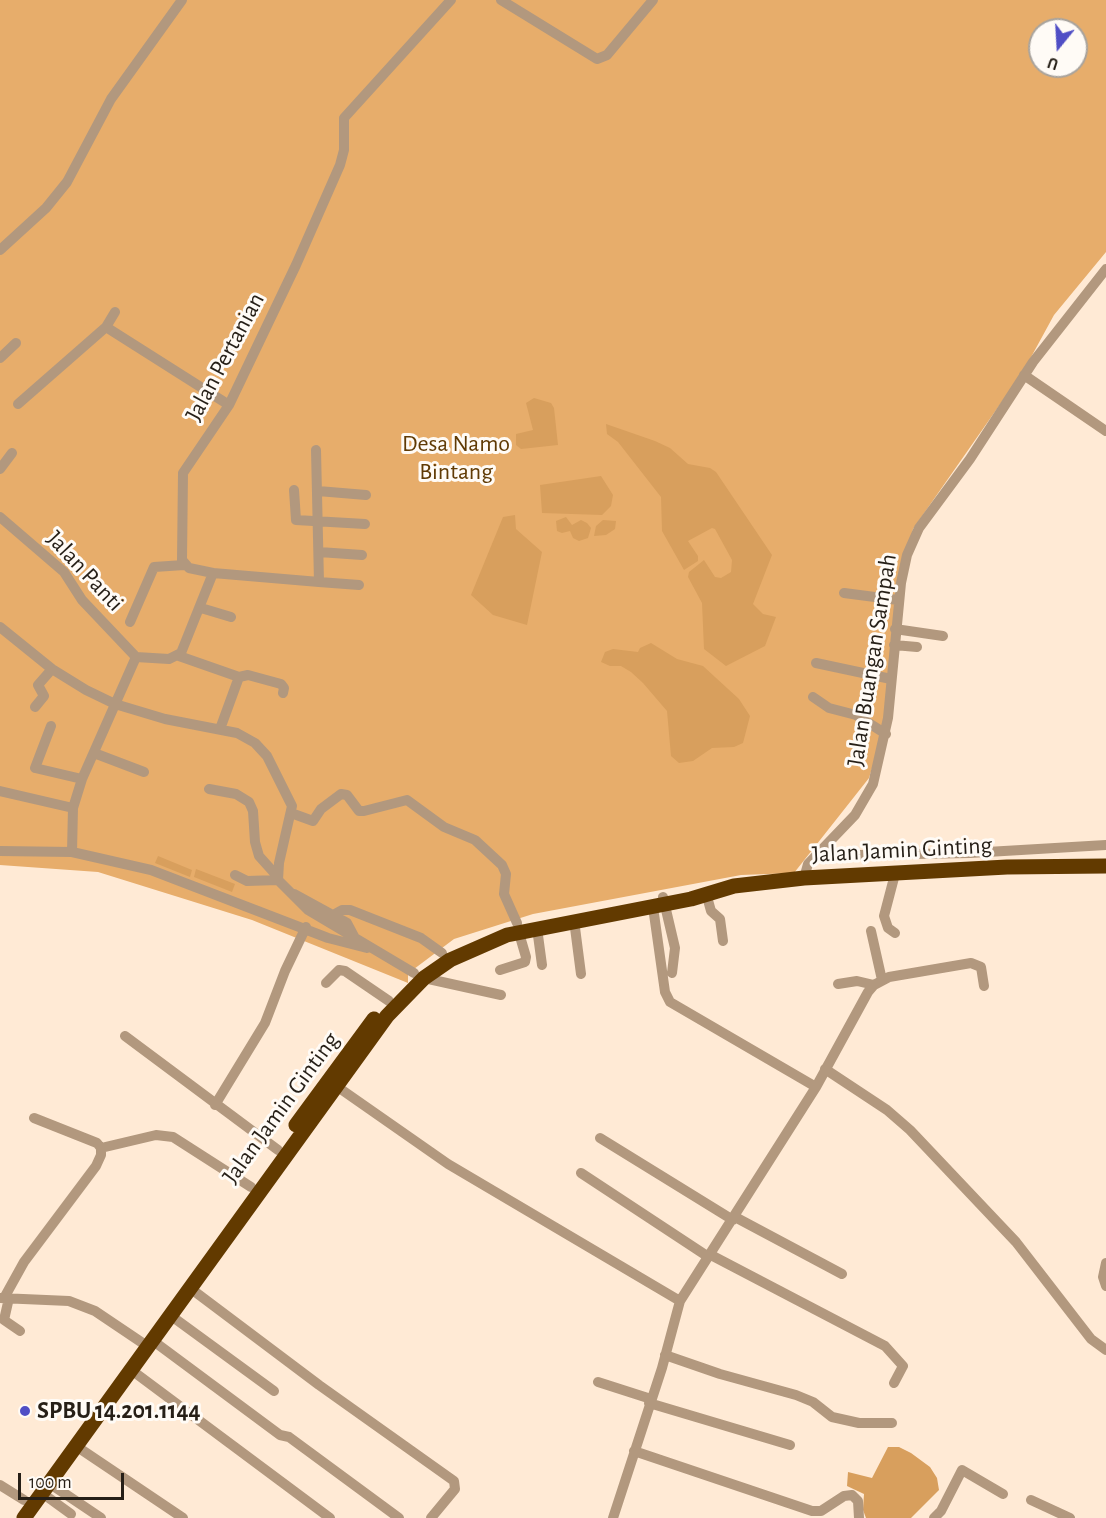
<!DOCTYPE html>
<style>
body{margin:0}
#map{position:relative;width:1106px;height:1518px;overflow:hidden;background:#ffead5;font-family:"Alegreya Sans",sans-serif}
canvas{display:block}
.north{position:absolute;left:1028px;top:18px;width:60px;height:60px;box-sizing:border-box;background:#fffbf6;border:2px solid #a8a39d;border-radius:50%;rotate:198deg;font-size:16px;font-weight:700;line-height:24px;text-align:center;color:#261f17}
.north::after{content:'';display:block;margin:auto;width:21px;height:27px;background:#504ec5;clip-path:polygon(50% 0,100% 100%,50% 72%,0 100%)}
.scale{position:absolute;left:18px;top:1473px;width:106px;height:27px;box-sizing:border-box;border:3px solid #261f17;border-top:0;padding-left:8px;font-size:18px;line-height:21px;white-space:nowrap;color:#261f17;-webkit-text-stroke:4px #fffbf6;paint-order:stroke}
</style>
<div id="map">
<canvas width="1106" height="1518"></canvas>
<div class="north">U</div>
<div class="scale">100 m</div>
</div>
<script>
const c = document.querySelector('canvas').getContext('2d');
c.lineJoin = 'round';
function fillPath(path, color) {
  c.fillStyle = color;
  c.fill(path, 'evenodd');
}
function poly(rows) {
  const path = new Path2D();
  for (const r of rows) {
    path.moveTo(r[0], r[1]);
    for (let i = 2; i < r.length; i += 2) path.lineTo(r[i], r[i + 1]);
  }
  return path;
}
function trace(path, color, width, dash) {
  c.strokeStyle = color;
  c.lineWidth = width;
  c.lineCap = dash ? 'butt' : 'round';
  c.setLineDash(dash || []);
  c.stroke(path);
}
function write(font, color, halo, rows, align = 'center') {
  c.font = font + ' "Alegreya Sans",sans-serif';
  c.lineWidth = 6;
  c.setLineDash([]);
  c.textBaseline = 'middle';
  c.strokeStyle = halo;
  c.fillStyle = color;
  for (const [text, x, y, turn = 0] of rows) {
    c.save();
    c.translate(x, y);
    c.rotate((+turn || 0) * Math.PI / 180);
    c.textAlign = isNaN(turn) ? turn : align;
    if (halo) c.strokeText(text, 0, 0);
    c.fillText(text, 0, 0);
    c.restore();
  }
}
fillPath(poly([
 [0,0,1106,0,1106,252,1054,315,1024,370,913,529,880,742,869,778,794,873,741,875,533,914,454,939,414,969,408,968,408,983,252,920,98,872,0,865],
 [1040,30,1076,30,1076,66,1040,66]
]), '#e7ad6b');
fillPath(poly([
 [534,398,551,403,554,408,558,445,521,449,516,445,516,434,533,430,526,403],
 [606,424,655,441,670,448,688,464,710,468,716,472,772,555,753,604,763,614,776,617,765,646,726,666,704,649,702,603,688,577,689,572,704,560,715,577,721,578,731,572,732,560,715,529,712,528,688,541,698,556,698,561,684,570,662,531,661,497,618,442,607,434],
 [601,476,613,495,611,506,602,515,542,513,540,485],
 [515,515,516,529,542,552,527,625,493,615,471,595,503,517],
 [566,517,572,525,581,520,587,523,591,528,588,538,579,541,573,538,570,531,562,533,557,531,556,521],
 [603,520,616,521,615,529,606,535,594,536,596,526],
 [651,643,677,659,703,666,739,699,750,716,743,743,734,747,712,748,693,761,679,763,671,756,667,711,643,683,631,672,621,666,610,666,601,662,605,652,613,649,638,652,640,648],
 [158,856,192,870,190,877,155,863],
 [196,869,235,884,232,892,194,877],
 [888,1447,899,1447,911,1453,930,1467,937,1478,939,1490,911,1518,866,1518,863,1510,864,1494,847,1486,848,1472,872,1478]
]), '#d89f5d');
trace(poly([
 [501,0,597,59,607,55,653,0],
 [0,250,46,208,67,182,111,99,182,0],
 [106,327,115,312],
 [0,358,16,343],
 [1024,375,1106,431],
 [18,404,106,327,229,405],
 [0,469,12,453],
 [294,490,296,520,365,524],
 [318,491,366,495],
 [0,517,64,572,82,600,136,657],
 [319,552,362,555],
 [213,573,319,582,316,450],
 [319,582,359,585],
 [844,593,898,600],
 [201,608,231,617],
 [130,622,154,567,184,565],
 [0,627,52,669,86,690,115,704,165,719,237,733,255,743,267,756,292,806,279,863,278,880,308,910,414,973],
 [895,629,943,636],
 [894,645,917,647],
 [179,656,239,677],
 [816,663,891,679],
 [813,697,829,708,856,715,886,734],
 [35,707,44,696,38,685,52,669],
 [51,726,35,768,82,779],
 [220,729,239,677,248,675,281,684,284,688,283,693],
 [94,753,144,772],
 [209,789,236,794,249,802,253,811,255,842,259,856,277,876],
 [0,791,73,808],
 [291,813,313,821,321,809,341,794,347,795,359,811,364,811,407,800,444,827,475,840,502,865,506,874,504,894,517,923],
 [0,851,72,852,151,870,328,938,367,948],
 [72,852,73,808,82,779,136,657,169,659,181,653,213,573,189,568,182,560,183,473,229,405,296,265,340,165,344,150,344,118,451,0],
 [858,855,970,853,1106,845],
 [895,874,884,916,888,928,895,933],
 [235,875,247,881,278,880],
 [804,878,808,864,855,815,873,784,888,718,901,583,907,555,919,528,970,459,1033,362,1106,269],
 [706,893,711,911,720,919,723,941],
 [294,894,347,923,355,938],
 [663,897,675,948,672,973],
 [653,907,665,992,670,1002,816,1087],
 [333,915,342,910,350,910,421,938,442,953],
 [574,920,581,974],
 [537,928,542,965],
 [871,931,882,980],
 [500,970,525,962,526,957,519,933],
 [424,978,501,995],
 [326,983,339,970,345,971,389,1001],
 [838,984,857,981,874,985],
 [125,1036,278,1150],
 [825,1069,887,1110,910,1130,1016,1242,1091,1339,1106,1350],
 [332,1083,448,1164,680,1301],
 [215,1105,265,1023,285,971,306,927],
 [600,1138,733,1220],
 [101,1148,156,1135,173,1137,251,1187],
 [581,1173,707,1256],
 [735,1217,842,1274],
 [709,1254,885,1346,903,1366,894,1383],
 [1106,1263,1103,1277,1106,1286],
 [190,1288,319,1385,454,1481,455,1489,431,1518],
 [0,1298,69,1301,95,1311,147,1346],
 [4,1298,24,1262,96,1166,101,1155,101,1148,97,1143,34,1118],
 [9,1298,4,1320,20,1331],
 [170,1315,274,1391],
 [152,1340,280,1435,289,1437,399,1518],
 [665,1355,720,1374,796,1395,813,1402,832,1417,859,1423,892,1423],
 [130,1369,330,1518],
 [598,1382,651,1399],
 [649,1403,790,1445],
 [76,1446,183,1518],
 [634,1451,812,1511,821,1511,844,1496,852,1495,858,1501,859,1518],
 [49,1483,101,1518],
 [0,1485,24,1500],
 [42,1493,71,1514],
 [1031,1500,1070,1518],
 [613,1518,662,1368,680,1301,816,1087,868,992,874,985,889,977,971,963,981,967,984,986],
 [934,1518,941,1511,962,1470,1003,1494]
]), '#b2987e', 10);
trace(poly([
 [296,1125,374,1019],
 [24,1518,387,1016,424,978,450,960,507,935,691,899,734,886,804,878,1007,867,1106,866]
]), '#623a00', 15);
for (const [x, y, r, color] of [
 [25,1411,6,"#504ec5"]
]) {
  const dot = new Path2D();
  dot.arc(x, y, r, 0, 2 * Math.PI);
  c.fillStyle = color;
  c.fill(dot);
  trace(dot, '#fffbf6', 2);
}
write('24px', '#261f17', '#fffbf6', [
 ["Jalan Pertanian",225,357,-62],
 ["Jalan Panti",85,571,47],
 ["Jalan Buangan Sampah",872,660,-81],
 ["Jalan Jamin Ginting",902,850,-3],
 ["Jalan Jamin Ginting",281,1108,-54]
]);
write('24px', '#603a04', '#fffbf6', [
 ["Desa Namo",456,444],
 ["Bintang",456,472]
]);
write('bold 24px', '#261f17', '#fffbf6', [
 ["SPBU 14.201.1144",37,1411]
], 'left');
</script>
